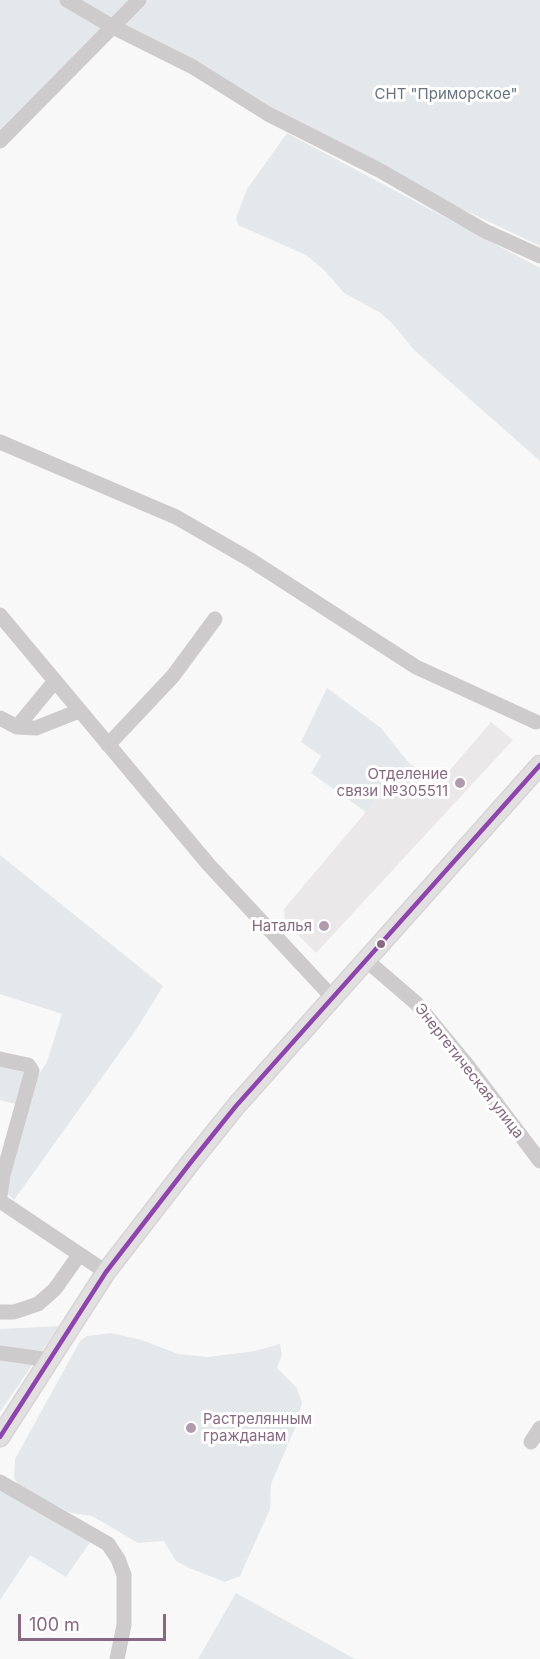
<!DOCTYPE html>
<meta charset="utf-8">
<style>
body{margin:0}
#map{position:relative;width:540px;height:1659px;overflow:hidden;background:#f8f8f8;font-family:Inter,sans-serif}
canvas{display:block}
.scale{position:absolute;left:18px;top:1614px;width:148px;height:27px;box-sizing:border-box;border:3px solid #876982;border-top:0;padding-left:8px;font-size:18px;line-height:21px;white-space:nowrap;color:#876982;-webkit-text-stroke:4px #fff;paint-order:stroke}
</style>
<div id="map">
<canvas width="540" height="1659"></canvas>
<div class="scale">100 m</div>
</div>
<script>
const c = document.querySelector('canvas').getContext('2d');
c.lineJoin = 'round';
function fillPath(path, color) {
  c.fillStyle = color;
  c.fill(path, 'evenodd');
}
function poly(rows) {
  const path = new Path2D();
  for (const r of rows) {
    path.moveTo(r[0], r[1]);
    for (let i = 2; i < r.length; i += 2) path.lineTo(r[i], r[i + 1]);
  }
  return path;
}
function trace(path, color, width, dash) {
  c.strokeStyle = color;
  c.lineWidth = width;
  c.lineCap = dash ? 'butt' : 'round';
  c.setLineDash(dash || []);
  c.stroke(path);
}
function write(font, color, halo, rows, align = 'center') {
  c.font = font + ' Inter,sans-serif';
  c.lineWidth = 6;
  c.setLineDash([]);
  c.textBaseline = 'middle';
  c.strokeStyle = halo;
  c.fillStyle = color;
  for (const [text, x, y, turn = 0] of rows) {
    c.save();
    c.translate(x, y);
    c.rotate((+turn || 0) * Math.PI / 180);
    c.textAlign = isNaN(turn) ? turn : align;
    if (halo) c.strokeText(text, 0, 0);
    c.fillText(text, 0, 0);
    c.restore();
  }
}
fillPath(poly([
 [491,722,513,740,316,953,285,922,284,909,408,762,438,784]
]), '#eae8e9');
fillPath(poly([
 [0,0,540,0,540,246,441,199,262,104,121,24,0,148],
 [287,133,540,268,540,461,414,350,392,323,379,312,344,293,324,270,306,255,238,225,236,218,247,189],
 [327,688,381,728,408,762,366,812,311,773,321,756,301,742],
 [0,855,163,986,138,1027,14,1200,6,1192,7,1174,38,1076,47,1062,62,1014,0,994],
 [0,1064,28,1070,22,1106,0,1100],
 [59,1326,0,1412,0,1329],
 [111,1333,142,1340,178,1354,208,1357,255,1351,280,1344,282,1355,277,1368,297,1388,302,1403,295,1428,271,1484,270,1509,240,1576,225,1582,189,1568,176,1561,164,1541,138,1543,92,1516,71,1513,43,1499,20,1487,14,1478,15,1459,80,1341,87,1336],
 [0,1490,91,1541,66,1577,30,1555,0,1600],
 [236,1593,355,1659,198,1659]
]), '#e5e8ea');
const major = poly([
 [0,1437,106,1272,191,1162,236,1106,540,765]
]);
trace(major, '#d6d4d5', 21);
trace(poly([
 [67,0,113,27,193,67,268,114,379,170,485,231,540,256],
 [0,141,139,0],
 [0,442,176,517,249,559,416,667,536,722],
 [0,615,209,865,333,998],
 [0,718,17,727,36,728,79,711],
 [17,727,55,681],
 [108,745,173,676,215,619],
 [366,960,416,1003,468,1066,540,1161],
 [0,1059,28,1065,32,1071,3,1175,0,1196],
 [0,1201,106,1272],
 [0,1312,14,1312,38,1304,55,1289,79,1255],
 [0,1353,50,1360],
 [531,1442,540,1428],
 [0,1482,108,1544,118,1559,124,1575,124,1625,117,1659]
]), '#cecbcd', 15);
trace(major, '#e1dfe0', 18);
trace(poly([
 [0,1437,106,1272,191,1162,236,1106,540,765]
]), '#8e44ad', 4.5);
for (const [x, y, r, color] of [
 [460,783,6,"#af9bab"],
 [324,926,6,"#af9bab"],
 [381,944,5,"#876982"],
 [191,1428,6,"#af9bab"]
]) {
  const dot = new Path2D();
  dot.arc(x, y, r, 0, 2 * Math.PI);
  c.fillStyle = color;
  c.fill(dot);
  trace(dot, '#fff', 2);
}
write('15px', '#67737e', '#fff', [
 ["СНТ \"Приморское\"",446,94]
]);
write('15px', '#876982', '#fff', [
 ["Отделение",448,774],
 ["связи №305511",448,791],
 ["Наталья",312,926],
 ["Растрелянным",203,1419,"left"],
 ["гражданам",203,1436,"left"]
], 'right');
write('15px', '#876982', '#fff', [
 ["Энергетическая улица",469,1071,52]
]);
</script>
